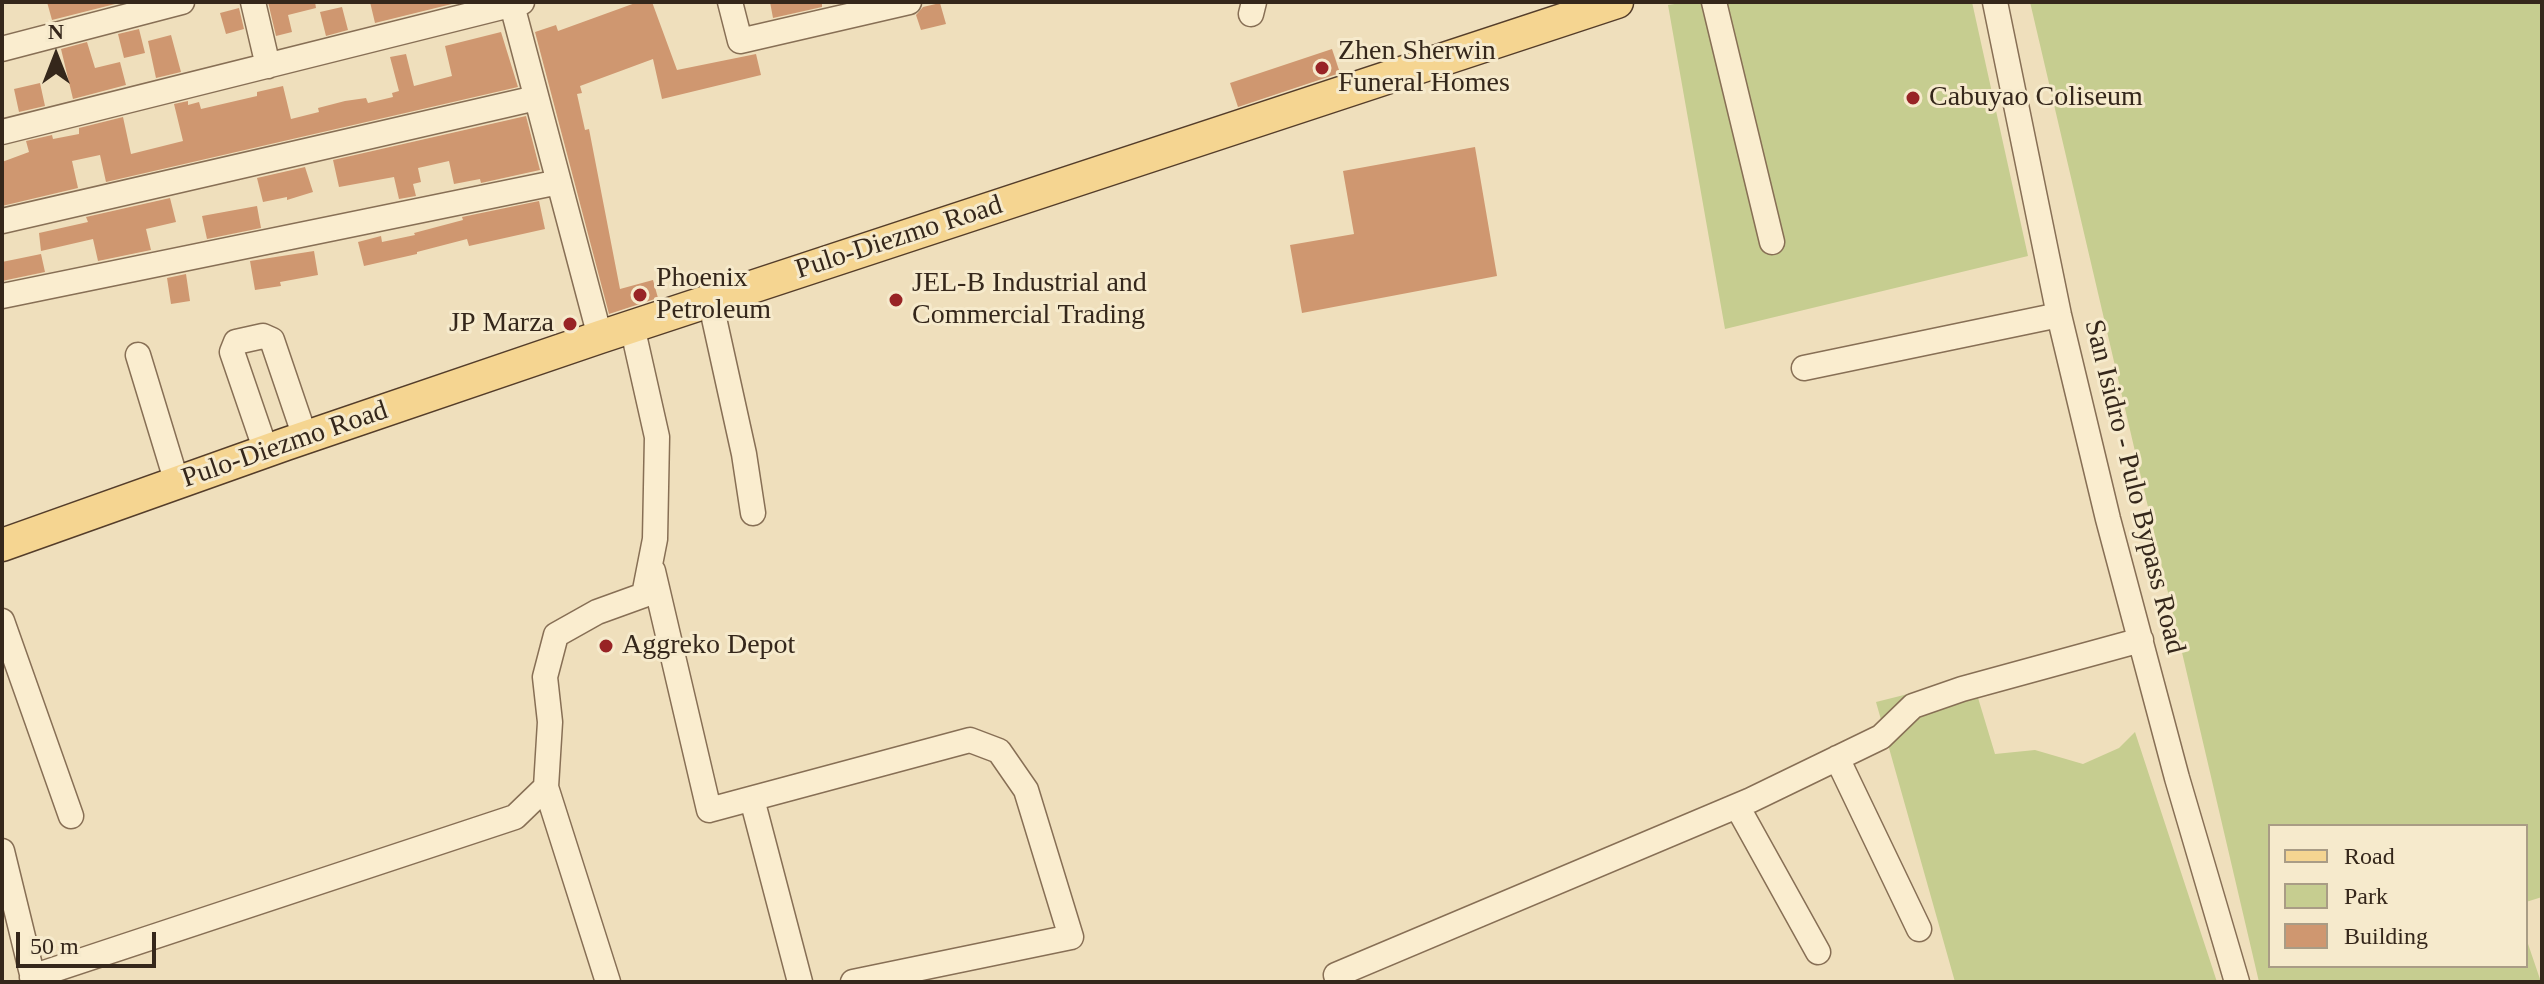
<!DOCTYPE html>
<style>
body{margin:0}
#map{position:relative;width:2544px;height:984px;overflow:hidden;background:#efdfbc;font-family:"Times New Roman",serif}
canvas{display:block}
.frame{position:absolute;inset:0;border:4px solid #35271b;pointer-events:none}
.legend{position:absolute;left:2268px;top:824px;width:260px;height:144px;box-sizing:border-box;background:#f6eacc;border:2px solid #a99c85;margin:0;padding:10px 14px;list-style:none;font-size:24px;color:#35271b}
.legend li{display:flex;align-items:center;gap:16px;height:40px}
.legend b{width:40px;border:2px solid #a99c85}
.north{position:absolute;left:16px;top:16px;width:80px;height:80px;-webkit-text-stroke:6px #f6eacc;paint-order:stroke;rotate:0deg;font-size:22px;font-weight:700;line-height:32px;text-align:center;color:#35271b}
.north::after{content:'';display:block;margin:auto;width:28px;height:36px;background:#35271b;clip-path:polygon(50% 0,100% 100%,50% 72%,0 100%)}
.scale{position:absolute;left:16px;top:932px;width:140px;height:36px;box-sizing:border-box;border:4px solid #35271b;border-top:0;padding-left:10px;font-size:24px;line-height:28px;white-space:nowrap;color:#35271b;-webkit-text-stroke:6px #f6eacc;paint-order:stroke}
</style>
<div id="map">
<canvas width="2544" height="984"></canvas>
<div class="frame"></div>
<ul class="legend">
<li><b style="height:10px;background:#f5d591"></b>Road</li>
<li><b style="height:22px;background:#c6cd90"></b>Park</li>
<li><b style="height:22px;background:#cf9770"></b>Building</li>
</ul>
<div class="north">N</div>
<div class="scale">50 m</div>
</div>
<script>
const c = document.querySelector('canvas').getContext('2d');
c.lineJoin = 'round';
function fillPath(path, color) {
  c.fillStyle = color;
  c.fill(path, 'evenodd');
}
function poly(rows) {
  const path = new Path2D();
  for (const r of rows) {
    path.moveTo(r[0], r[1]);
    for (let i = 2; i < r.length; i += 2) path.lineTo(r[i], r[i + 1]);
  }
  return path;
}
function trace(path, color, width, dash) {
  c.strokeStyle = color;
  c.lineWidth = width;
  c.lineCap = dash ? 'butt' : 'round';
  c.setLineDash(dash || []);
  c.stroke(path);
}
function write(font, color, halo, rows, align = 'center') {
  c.font = font + ' "Times New Roman",serif';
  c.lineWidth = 6;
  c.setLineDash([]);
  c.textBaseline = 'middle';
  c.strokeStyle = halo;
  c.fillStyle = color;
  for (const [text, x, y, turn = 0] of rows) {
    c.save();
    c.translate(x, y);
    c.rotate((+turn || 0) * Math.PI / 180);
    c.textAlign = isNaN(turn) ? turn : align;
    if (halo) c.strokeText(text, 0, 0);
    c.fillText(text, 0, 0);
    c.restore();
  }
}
fillPath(poly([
 [1688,2,1972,2,2028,256,1725,329,1668,5],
 [2030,2,2542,2,2542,897,2526,902,2526,826,2270,826,2270,966,2526,966,2526,938,2541,982,2259,982],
 [1972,678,1995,754,2035,750,2083,764,2119,748,2135,732,2217,982,1955,982,1876,702]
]), '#c6cd90');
fillPath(poly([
 [47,2,123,2,52,20],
 [268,2,315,2,316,8,288,15,292,32,276,36],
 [370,2,460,2,375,23],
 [638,2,652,2,677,70,756,54,761,75,662,99,653,59,580,86,582,93,577,94,585,130,589,129,620,289,653,280,658,298,609,314,535,32,556,25,558,31],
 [770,2,822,2,822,7,773,18],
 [940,3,946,24,921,30,916,15,923,7],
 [342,7,348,30,326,36,320,12],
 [239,8,244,29,226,34,220,13],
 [139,29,145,53,124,58,118,34],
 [501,32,518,87,106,182,100,155,72,161,78,188,2,206,2,162,29,152,26,141,52,135,53,139,79,134,79,128,123,117,131,154,183,141,174,104,188,101,188,105,199,102,201,109,257,96,257,92,283,86,291,119,319,112,318,108,345,101,366,98,368,103,393,97,392,93,399,91,390,57,406,54,414,86,452,76,445,46],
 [171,35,181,72,156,78,148,41],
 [87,42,95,68,120,62,126,85,73,99,61,49],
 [1332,49,1340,73,1238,107,1230,83],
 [40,83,45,106,19,112,14,89],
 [526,116,540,170,481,183,480,179,454,184,449,161,418,168,421,182,413,184,416,196,399,199,394,177,339,187,333,160],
 [1475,147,1497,276,1302,313,1290,245,1354,234,1343,171],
 [305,167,313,192,287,200,287,197,263,202,257,178],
 [170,198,176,222,146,229,151,250,98,261,93,239,41,251,39,233,88,222,86,217],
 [539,201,545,229,469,246,467,239,417,252,417,254,364,266,358,242,381,236,382,242,415,235,414,233,463,220,462,217],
 [257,206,261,228,207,239,202,216],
 [314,251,318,275,280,282,281,286,255,290,250,261],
 [41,254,45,272,2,281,2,262],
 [186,274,190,301,171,304,167,278]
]), '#cf9770');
const minor = poly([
 [253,2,268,66],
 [730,2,740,41,909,2],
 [1714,2,1772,242],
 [1995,2,2059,315,2108,519,2177,778,2237,982],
 [512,5,600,337],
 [1251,14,1254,2],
 [2,49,182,2],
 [2,132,522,2],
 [2,221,536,98],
 [2,296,559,182],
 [710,300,744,454,753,513],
 [138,355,177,483],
 [1804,368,2059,315],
 [266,451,232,352,236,342,263,336,272,340,305,437],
 [653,571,709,810,970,740,999,751,1026,790,1071,937,853,982],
 [2,621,71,816],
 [1837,758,1919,929],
 [546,787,608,982],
 [752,799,800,982],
 [1737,806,1818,952],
 [2,851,34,982],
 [1336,975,1751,800,1881,737,1913,706,1962,689,2141,640],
 [32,977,515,817,546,787,550,722,545,677,556,635,597,612,644,595,655,539,657,437,632,326]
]);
const major = poly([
 [2,545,286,444,600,337,1617,2]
]);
trace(minor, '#876f55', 27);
trace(major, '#543d2a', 35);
trace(minor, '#faedcf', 24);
trace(major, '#f5d591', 32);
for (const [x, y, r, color] of [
 [1322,68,8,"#982325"],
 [1913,98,8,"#982325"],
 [640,295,8,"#982325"],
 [896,300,8,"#982325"],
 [570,324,8,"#982325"],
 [606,646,8,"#982325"]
]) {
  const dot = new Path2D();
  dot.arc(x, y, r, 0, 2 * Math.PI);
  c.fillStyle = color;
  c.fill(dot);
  trace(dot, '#f6eacc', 3);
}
write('28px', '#35271b', '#f6eacc', [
 ["Zhen Sherwin",1338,52],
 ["Funeral Homes",1338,84],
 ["Cabuyao Coliseum",1929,98],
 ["Phoenix",656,279],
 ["Petroleum",656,311],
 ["JEL-B Industrial and",912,284],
 ["Commercial Trading",912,316],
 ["JP Marza",554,324,"right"],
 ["Aggreko Depot",622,646]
], 'left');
write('28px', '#35271b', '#f6eacc', [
 ["Pulo-Diezmo Road",899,238,-18],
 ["Pulo-Diezmo Road",285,445,-19],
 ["San Isidro - Pulo Bypass Road",2134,487,76]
]);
</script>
